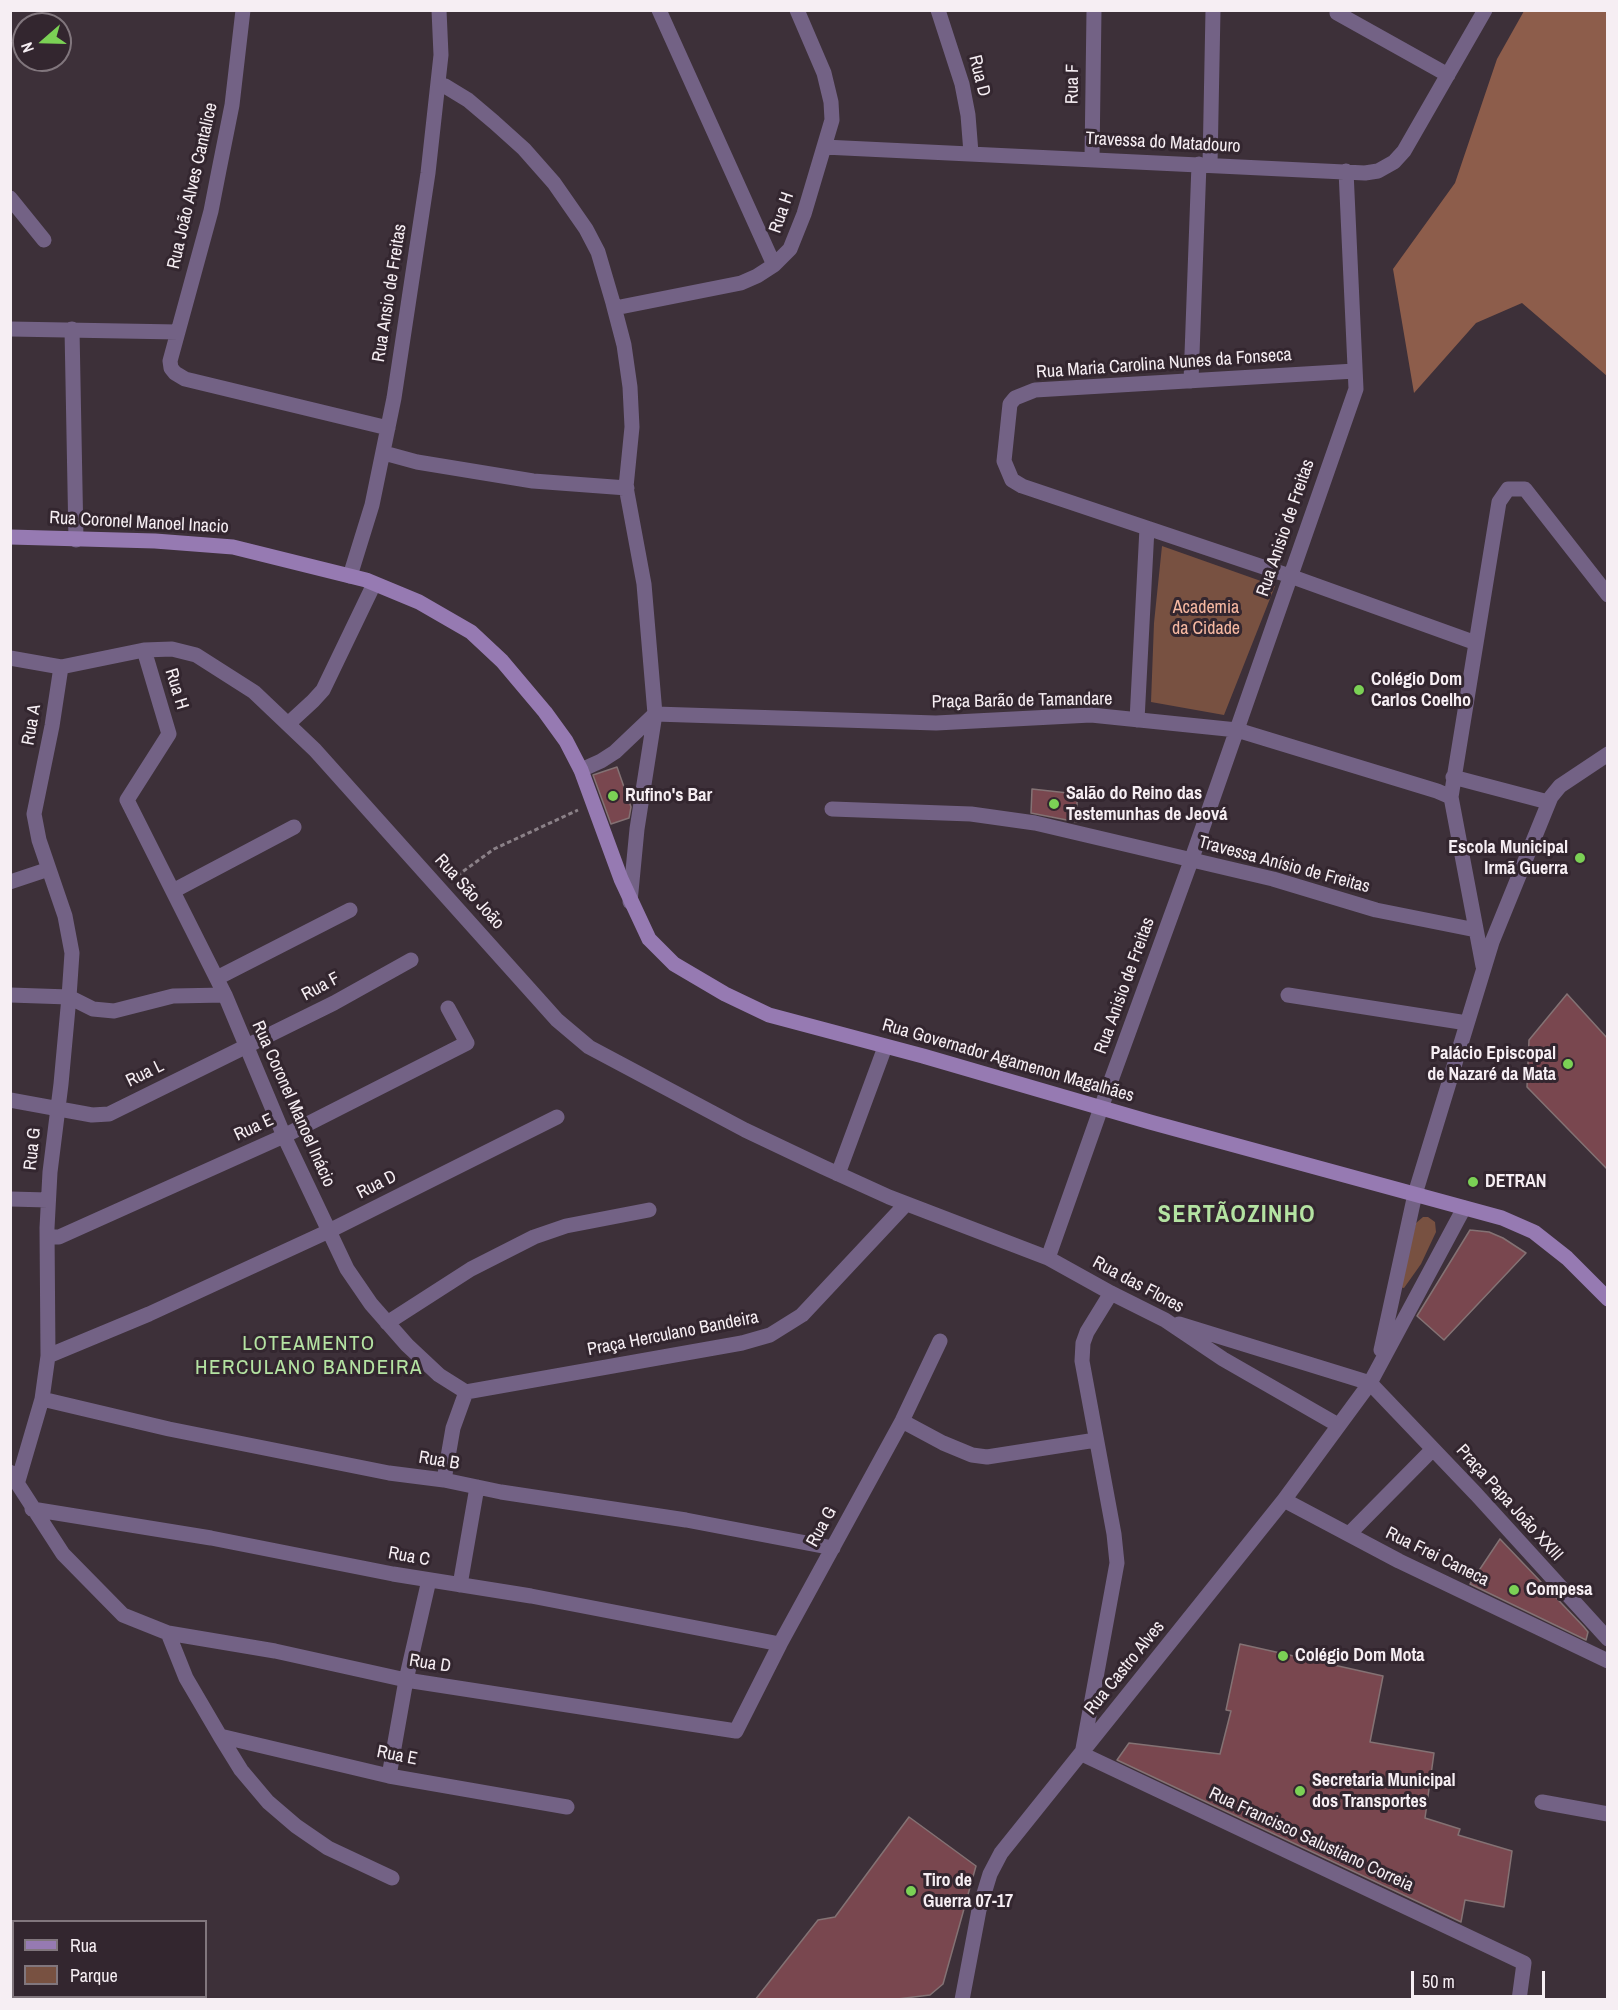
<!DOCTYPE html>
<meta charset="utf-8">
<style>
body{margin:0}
#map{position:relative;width:1618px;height:2010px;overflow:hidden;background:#3d3039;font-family:"Archivo Narrow",sans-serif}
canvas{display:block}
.frame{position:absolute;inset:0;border:12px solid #f6eef3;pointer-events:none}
.legend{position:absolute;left:12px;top:1920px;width:195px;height:78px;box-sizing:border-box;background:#33262f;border:2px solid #81767d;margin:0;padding:8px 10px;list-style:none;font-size:18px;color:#f6eef3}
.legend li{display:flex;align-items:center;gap:12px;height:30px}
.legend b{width:30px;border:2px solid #81767d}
.north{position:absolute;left:12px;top:12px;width:60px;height:60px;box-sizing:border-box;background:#33262f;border:2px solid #81767d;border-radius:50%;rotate:250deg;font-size:16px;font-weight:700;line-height:24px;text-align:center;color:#f6eef3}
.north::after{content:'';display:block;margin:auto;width:21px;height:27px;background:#7bd155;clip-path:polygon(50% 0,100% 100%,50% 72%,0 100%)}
.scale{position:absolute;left:1411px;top:1971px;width:134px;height:27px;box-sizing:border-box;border:3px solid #f6eef3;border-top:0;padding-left:8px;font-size:18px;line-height:21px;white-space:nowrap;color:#f6eef3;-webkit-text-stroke:4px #33262f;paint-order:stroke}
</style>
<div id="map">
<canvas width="1618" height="2010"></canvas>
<div class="frame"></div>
<ul class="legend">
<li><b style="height:8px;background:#967ab2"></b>Rua</li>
<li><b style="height:16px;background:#785141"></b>Parque</li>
</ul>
<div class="north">N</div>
<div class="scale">50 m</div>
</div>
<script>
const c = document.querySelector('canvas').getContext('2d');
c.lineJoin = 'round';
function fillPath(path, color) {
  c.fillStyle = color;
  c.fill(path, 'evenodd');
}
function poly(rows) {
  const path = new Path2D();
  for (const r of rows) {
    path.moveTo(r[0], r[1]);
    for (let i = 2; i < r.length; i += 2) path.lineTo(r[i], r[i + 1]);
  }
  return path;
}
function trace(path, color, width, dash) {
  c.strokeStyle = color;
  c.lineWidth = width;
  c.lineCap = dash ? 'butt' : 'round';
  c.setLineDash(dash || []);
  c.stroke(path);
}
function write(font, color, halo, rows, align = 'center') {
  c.font = font + ' "Archivo Narrow",sans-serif';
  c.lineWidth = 6;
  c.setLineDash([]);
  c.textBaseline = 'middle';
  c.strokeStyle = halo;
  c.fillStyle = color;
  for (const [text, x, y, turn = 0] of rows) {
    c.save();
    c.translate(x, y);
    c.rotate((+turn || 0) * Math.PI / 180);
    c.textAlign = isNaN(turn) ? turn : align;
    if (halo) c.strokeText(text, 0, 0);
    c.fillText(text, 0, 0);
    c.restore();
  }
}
fillPath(poly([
 [1162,546,1275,586,1224,715,1151,702,1154,623],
 [1423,1217,1428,1217,1435,1222,1436,1232,1421,1264,1404,1288,1399,1287,1416,1223]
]), '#785141');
fillPath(poly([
 [1524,11,1607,11,1607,376,1522,303,1476,323,1414,393,1393,269,1455,183,1497,59]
]), '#8d5d4b');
const building = poly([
 [617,767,631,807,629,818,611,824,593,775,617,767],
 [1032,789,1077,794,1077,822,1031,813,1032,789],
 [1567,994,1608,1039,1608,1170,1527,1087,1529,1040,1567,994],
 [1470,1230,1489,1232,1503,1238,1526,1253,1444,1340,1417,1316,1470,1230],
 [1500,1539,1584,1627,1588,1632,1586,1640,1470,1584,1500,1539],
 [1240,1644,1383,1676,1370,1742,1434,1753,1425,1818,1460,1829,1458,1835,1512,1851,1504,1907,1465,1900,1461,1922,1117,1760,1129,1743,1220,1754,1231,1711,1226,1710,1240,1644],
 [909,1817,976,1866,943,1984,930,1995,889,2000,755,2000,818,1920,835,1917,909,1817]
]);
fillPath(building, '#79474f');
trace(building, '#847274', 1.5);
trace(poly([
 [451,880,494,849,578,810]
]), '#8b8188', 3, [4.5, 3]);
trace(poly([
 [243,10,232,105,219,170,211,211,170,361,171,368,175,373,185,379,388,428],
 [659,10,774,265],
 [938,10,962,84,968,115,971,153],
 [1338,10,1337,13,1448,75],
 [438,84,445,86,468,100,494,122,524,149,554,183,586,229,598,252,613,303,624,345,630,387,632,427,626,487,644,584,655,714,637,829,630,902],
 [824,147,1365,173,1378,171,1394,162,1404,151,1485,10],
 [1092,159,1094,10],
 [1210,165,1213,10],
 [10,198,44,240],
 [615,308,741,283,757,276,774,265,790,249,804,214,832,120,831,102,824,73,797,10],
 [10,329,178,332],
 [72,329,76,540],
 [1355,371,1035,390,1015,398,1010,404,1004,461,1012,480,1022,486,1290,576,1476,643],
 [1191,381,1199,164],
 [384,453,417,462,533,481,627,488],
 [350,576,372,505,394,398,428,173,441,55,439,10],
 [144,650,169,734,127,800,225,995,284,1136,347,1269,371,1304,407,1345,439,1375,466,1392],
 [10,658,61,667,144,650,172,649,196,655,254,692,315,750,557,1020,589,1047,745,1130,823,1167,889,1197,1048,1258,1111,1293,1165,1320,1223,1359,1338,1425],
 [1137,720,1147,528],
 [288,724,313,701,323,690,374,584],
 [581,770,601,761,615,752,655,714,936,723,1091,715,1237,730,1437,791,1451,797],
 [1453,777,1548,802],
 [832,809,971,814,1035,823,1273,879,1376,910,1476,930],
 [10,882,49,869],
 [173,891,294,827],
 [1483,966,1451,797,1499,502,1508,489,1525,489,1608,595],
 [217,978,350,910],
 [10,995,69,997,93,1009,114,1011,173,996,225,995],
 [1288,995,1467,1023],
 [10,1100,92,1115,109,1114,334,1003,411,960],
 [838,1174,885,1047],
 [10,1199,48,1200],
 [48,1237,59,1237,284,1136,467,1043,448,1008],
 [1048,1258,1101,1108,1191,861,1356,389,1346,171],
 [1111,1293,1087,1332,1083,1343,1082,1361,1114,1534,1117,1563,1082,1754,1524,1963,1519,2000],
 [387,1323,471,1269,534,1237,566,1226,649,1210],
 [1179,1324,1370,1383,1476,1494,1608,1639],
 [1381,1350,1415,1194,1492,942,1551,797,1560,786,1608,754],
 [48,1356,149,1314,329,1231,557,1117],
 [466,1392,742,1343,770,1335,802,1315,906,1204],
 [42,1399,169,1429,389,1473,444,1480,501,1492,686,1520,833,1548],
 [902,1421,943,1443,972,1455,987,1457,1096,1440],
 [10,1472,63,1554,123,1615,168,1633,275,1651,406,1680,736,1731,780,1644,902,1421,940,1341],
 [444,1480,453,1428,466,1392],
 [18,1481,42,1399,48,1356,47,1228,50,1172,61,1084,69,997,72,953,65,916,39,840,34,814,52,726,61,667],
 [1284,1500,1399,1561,1608,1661],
 [32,1509,211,1538,393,1574,531,1596,780,1644],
 [1349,1534,1433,1449],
 [460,1585,477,1487],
 [168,1633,186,1678,220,1736,241,1770,268,1802,296,1826,328,1848,392,1878],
 [220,1736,389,1776,567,1807],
 [389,1776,406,1680,429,1580],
 [1542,1802,1608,1814],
 [962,2000,979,1910,990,1874,1001,1853,1284,1500,1370,1383,1464,1208]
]), '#736285', 15);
trace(poly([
 [10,537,155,541,233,547,366,580,419,602,471,632,502,661,545,712,566,741,581,770,621,879,649,939,674,964,725,994,769,1015,923,1056,1150,1122,1502,1218,1534,1232,1567,1258,1608,1299]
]), '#967ab2', 15);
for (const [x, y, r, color] of [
 [1359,690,6,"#7bd155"],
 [613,796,6,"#7bd155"],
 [1054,804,6,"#7bd155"],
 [1580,858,6,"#7bd155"],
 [1568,1064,6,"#7bd155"],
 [1473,1182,6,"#7bd155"],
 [1514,1590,6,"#7bd155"],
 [1283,1656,6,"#7bd155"],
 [1300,1791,6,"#7bd155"],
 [911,1891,6,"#7bd155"]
]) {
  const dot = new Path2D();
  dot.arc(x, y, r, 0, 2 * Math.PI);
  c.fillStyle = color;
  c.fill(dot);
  trace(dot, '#33262f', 2);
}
write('18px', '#f6eef3', '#33262f', [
 ["Rua D",979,76,76],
 ["Rua F",1073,84,-89],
 ["Travessa do Matadouro",1163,143,3],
 ["Rua João Alves Cantalice",193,186,-77],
 ["Rua H",782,213,-71],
 ["Rua Ansio de Freitas",390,293,-81],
 ["Rua Maria Carolina Nunes da Fonseca",1164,364,-4],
 ["Rua Coronel Manoel Inacio",139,523,3],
 ["Rua Anisio de Freitas",1286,528,-71],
 ["Rua H",176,689,73],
 ["Praça Barão de Tamandare",1022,701,-1],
 ["Rua A",32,725,-80],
 ["Travessa Anísio de Freitas",1284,865,15],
 ["Rua São João",469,892,48],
 ["Rua Anisio de Freitas",1125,986,-70],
 ["Rua F",321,987,-28],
 ["Rua Governador Agamenon Magalhães",1008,1061,16],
 ["Rua L",145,1074,-26],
 ["Rua Coronel Manoel Inácio",293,1104,66],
 ["Rua E",254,1128,-25],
 ["Rua G",33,1149,-84],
 ["Rua D",377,1185,-27],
 ["Rua das Flores",1138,1285,28],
 ["Praça Herculano Bandeira",673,1334,-11],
 ["Rua B",439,1461,9],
 ["Praça Papa João XXIII",1509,1503,48],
 ["Rua G",822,1527,-61],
 ["Rua C",409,1557,10],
 ["Rua Frei Caneca",1437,1557,26],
 ["Rua D",430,1664,9],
 ["Rua Castro Alves",1125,1668,-51],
 ["Rua E",397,1756,11],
 ["Rua Francisco Salustiano Correia",1311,1840,25]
]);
write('18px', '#f7b9a2', '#33262f', [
 ["Academia",1206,608],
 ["da Cidade",1206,629]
]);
write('bold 18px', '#f6eef3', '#33262f', [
 ["Colégio Dom",1371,680],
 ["Carlos Coelho",1371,701],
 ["Salão do Reino das",1066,794],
 ["Testemunhas de Jeová",1066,815],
 ["Rufino's Bar",625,796],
 ["Escola Municipal",1568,848,"right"],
 ["Irmã Guerra",1568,869,"right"],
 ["Palácio Episcopal",1556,1054,"right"],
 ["de Nazaré da Mata",1556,1075,"right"],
 ["DETRAN",1485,1182],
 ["Compesa",1526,1590],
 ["Colégio Dom Mota",1295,1656],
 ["Secretaria Municipal",1312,1781],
 ["dos Transportes",1312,1802],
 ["Tiro de",923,1881],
 ["Guerra 07-17",923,1902]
], 'left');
c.letterSpacing = '1.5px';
write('21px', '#b4e3a2', '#33262f', [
 ["LOTEAMENTO",309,1344],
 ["HERCULANO BANDEIRA",309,1368]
]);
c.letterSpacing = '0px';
c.letterSpacing = '1.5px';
write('bold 24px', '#b4e3a2', '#33262f', [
 ["SERTÃOZINHO",1237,1216]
]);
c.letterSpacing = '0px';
</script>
